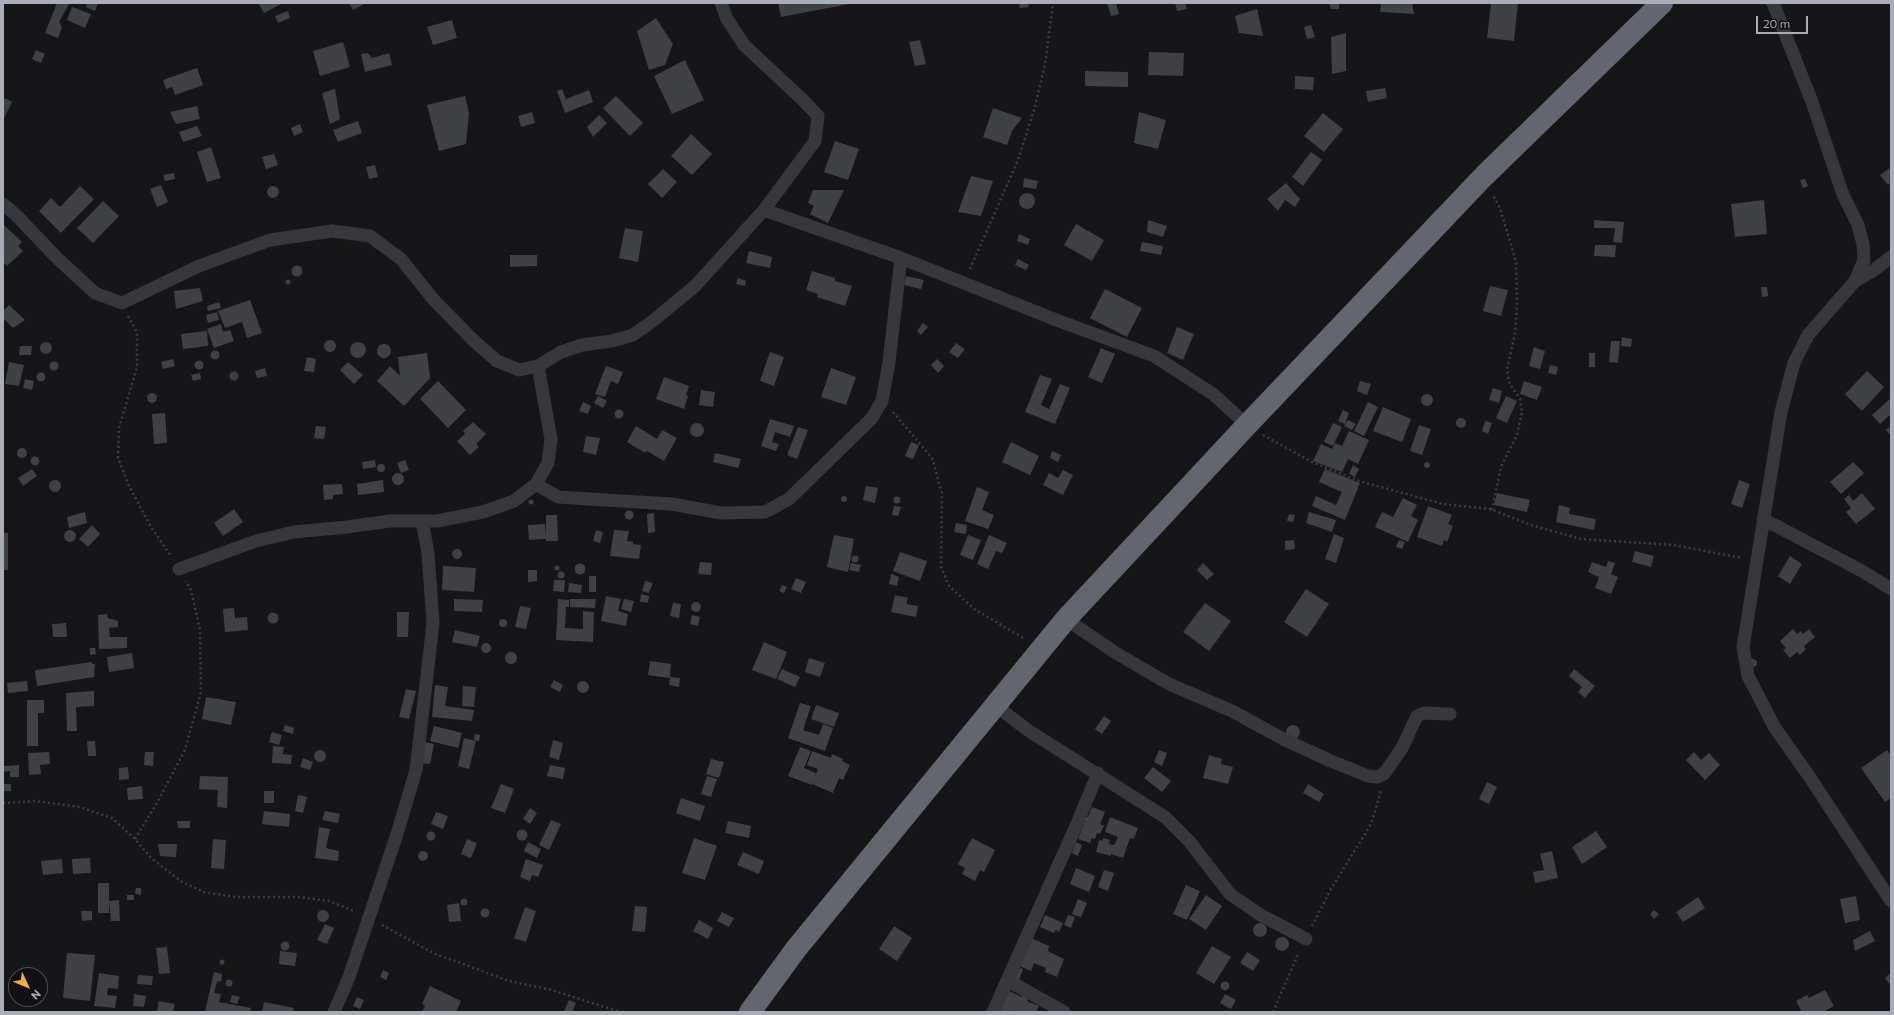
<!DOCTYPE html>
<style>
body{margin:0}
#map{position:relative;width:1894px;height:1015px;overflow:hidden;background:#161618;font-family:Commissioner,sans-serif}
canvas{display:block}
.frame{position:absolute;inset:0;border:4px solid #a8adb8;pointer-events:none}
.north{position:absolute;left:8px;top:967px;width:40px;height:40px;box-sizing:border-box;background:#111113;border:1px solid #4d4f55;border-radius:50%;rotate:134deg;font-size:11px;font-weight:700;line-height:16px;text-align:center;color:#a8adb8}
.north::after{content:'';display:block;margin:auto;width:14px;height:18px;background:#f2b134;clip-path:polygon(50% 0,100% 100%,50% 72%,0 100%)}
.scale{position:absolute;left:1756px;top:16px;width:52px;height:18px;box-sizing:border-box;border:2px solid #a8adb8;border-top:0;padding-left:5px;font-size:12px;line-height:14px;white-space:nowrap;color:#a8adb8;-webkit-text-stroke:3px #111113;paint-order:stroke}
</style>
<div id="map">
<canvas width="1894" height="1015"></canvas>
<div class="frame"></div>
<div class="north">N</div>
<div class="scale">20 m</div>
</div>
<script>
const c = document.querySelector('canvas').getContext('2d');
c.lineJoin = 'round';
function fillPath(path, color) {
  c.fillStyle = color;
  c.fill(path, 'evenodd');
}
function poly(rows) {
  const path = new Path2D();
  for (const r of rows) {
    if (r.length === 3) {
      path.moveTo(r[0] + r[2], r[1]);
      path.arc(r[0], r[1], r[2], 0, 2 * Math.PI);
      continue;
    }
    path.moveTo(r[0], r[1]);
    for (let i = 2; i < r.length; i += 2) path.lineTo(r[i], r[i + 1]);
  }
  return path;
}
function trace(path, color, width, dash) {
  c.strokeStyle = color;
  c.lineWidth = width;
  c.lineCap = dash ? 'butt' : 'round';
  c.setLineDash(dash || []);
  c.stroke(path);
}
fillPath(poly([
 [57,3,69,4,59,22,62,27,58,38,45,33],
 [87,3,98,3,95,11,86,7],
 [262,3,283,3,264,13,259,4],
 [349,3,366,3,353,10],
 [778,3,849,3,849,4,781,17],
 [1019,3,1028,3,1029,7,1020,8],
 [1107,3,1116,3,1119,14,1111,16],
 [1175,3,1185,3,1187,9,1177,11],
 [1329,3,1339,3,1339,9,1331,9],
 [1381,3,1412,3,1414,14,1380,12],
 [1491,3,1518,3,1514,41,1487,38],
 [72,7,91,14,85,28,67,20],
 [1257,9,1263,36,1239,33,1235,16],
 [288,11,290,18,278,23,275,16],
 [656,18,673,44,665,65,649,70,637,31],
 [452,20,457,38,433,45,427,27],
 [1311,25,1315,37,1307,39,1304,27],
 [1346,33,1346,71,1332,74,1331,37],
 [920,40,926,64,915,66,909,42],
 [343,42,350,67,320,76,313,51],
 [36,50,45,54,41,63,32,59],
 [1149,52,1184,53,1183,76,1148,75],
 [368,53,372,58,389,53,392,65,365,72,361,54],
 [685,60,704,100,672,114,654,76],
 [197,68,203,85,175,95,172,87,166,89,163,80],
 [1085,71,1128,72,1128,87,1085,86],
 [1295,76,1314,77,1313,90,1295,89],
 [1385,88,1387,98,1368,102,1366,91],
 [335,89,340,119,330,124,322,93],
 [562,89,566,99,589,90,593,102,565,113,557,91],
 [465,96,469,113,466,144,439,151,427,105],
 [616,96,643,123,630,136,603,108],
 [5,98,12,102,4,118,3,101],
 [197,106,200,119,176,124,170,112],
 [993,108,1022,118,1012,131,1007,145,983,137],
 [532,112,535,123,521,127,518,116],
 [1139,112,1166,120,1158,149,1134,143],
 [1323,113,1343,129,1324,152,1304,136],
 [599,115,607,123,593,137,587,127],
 [358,121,362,133,338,142,333,130],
 [300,124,303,132,294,136,291,128],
 [197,126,202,136,183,142,179,132],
 [691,134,712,154,692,175,671,156],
 [835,141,859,149,848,180,824,172],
 [211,147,221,178,207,182,197,152],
 [1311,152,1322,160,1303,186,1292,177],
 [274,154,278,165,266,169,262,157],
 [375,165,378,177,369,179,366,167],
 [1891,167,1891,182,1888,185,1880,175],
 [663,169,677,182,662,198,648,184],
 [174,173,175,179,165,181,163,175],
 [971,176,993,181,981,216,958,212],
 [1024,178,1038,181,1036,189,1023,187],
 [1805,179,1808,186,1803,188,1800,180],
 [1286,183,1300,199,1295,207,1285,200,1278,211,1267,199],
 [161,185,168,202,157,207,150,189],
 [80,186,94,199,61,233,39,211,51,198,60,207],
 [273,192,6],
 [813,190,844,190,828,223,810,214,814,206,808,203],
 [1027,201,8],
 [1764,200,1767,234,1735,237,1731,204],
 [103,201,119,216,93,243,77,228],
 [1148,220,1167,226,1163,237,1147,232],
 [1594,220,1624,222,1622,243,1613,242,1615,228,1594,228],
 [3,224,22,242,18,246,23,251,7,266,3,262],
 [1076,224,1104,240,1092,261,1064,245],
 [625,228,643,231,638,262,619,258],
 [1019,234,1030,239,1028,245,1017,241],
 [1142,242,1163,246,1161,255,1140,251],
 [1595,245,1616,245,1615,257,1594,256],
 [749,251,772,257,770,268,746,263],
 [510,255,537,255,537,266,510,267],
 [1018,259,1029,265,1026,270,1015,265],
 [297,271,5.5],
 [812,271,835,278,835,281,852,286,845,306,817,297,818,294,806,290],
 [906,276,924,280,921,289,904,285],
 [738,278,746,281,745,286,736,284],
 [288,282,2.5],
 [1490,286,1508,290,1501,316,1483,311],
 [1761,287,1767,287,1768,296,1762,297],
 [200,288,203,301,176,309,174,291],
 [1105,289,1142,308,1127,337,1090,318],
 [250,300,262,333,247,338,242,322,225,328,218,311],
 [219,302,221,308,208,311,207,306],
 [9,305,25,320,13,328,3,318,3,311],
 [217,312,219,320,208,323,206,315],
 [923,323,928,327,921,335,917,331],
 [221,324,223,332,230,330,234,341,214,348,207,329],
 [1177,327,1194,334,1183,360,1167,353],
 [207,331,208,346,183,349,181,334],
 [1622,337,1632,339,1631,347,1621,346],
 [330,346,6],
 [1611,341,1620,341,1618,363,1609,362],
 [358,350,8],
 [46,348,6],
 [956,343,965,349,958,358,949,352],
 [384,351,7],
 [20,346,32,346,31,355,19,355],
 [1534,347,1545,351,1540,369,1529,366],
 [1101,348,1115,354,1102,383,1088,377],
 [215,355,4.5],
 [770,352,784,357,774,386,760,381],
 [427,353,430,378,404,406,377,381,390,366,400,376,398,357],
 [1589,353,1595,353,1595,367,1589,367],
 [307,357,316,359,314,372,304,371],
 [173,359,175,366,163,369,161,362],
 [937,359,944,366,938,373,931,365],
 [199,365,4.5],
 [54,366,4.5],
 [9,362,24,365,19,386,5,384],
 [348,362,363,375,354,384,340,370],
 [1550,365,1558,367,1556,375,1548,373],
 [606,366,623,372,618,384,611,381,605,397,595,394],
 [265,368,267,376,257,378,255,371],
 [831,368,856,377,846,405,821,397],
 [1867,371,1884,387,1862,411,1845,394],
 [234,376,4.5],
 [41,377,4.5],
 [200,373,201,379,193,381,191,375],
 [1040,375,1052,379,1041,405,1049,409,1060,384,1070,388,1055,424,1025,412],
 [664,377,689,386,686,395,688,396,684,409,656,399],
 [25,379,34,381,32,390,23,388],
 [438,381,466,410,448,428,420,399],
 [1360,381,1371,384,1367,395,1357,391],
 [1524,381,1542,387,1537,400,1520,394],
 [1493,388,1502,391,1499,403,1489,400],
 [701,390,715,392,713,407,699,405],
 [152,398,5],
 [1427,400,6],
 [598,396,607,401,603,408,594,403],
 [1506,396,1517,401,1507,423,1496,418],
 [1891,398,1891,414,1880,424,1872,415],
 [583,402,591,406,588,414,579,411],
 [1368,402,1378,407,1364,436,1354,431],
 [1383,407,1411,419,1402,442,1373,431],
 [619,414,4.5],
 [1343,410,1349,413,1345,424,1338,421],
 [165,413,167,443,154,444,152,414],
 [1461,423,5],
 [770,419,794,426,790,437,775,432,772,442,779,444,776,451,761,446],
 [1348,420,1356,424,1352,430,1344,426],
 [1485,421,1492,423,1488,434,1482,431],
 [473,422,486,434,476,444,479,447,470,455,457,441,465,434,463,431],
 [697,430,7],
 [1333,423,1342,427,1333,446,1324,442],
 [1419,425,1431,429,1422,455,1410,451],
 [316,426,326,427,324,439,314,438],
 [636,426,657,439,662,430,677,438,664,461,647,451,645,453,627,442],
 [1891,426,1891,436,1886,430],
 [798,427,808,430,797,459,787,455],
 [1349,431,1369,440,1358,464,1348,459,1342,472,1313,461,1321,444,1332,449,1335,443,1342,446],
 [586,436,600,438,596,455,583,452],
 [911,442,919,445,913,459,905,456],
 [1011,442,1039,456,1030,475,1002,462],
 [22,453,5],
 [1052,451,1061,455,1058,462,1050,458],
 [715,453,741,459,738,468,713,462],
 [35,461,4.5],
 [375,460,376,467,363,469,362,462],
 [405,460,409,470,401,473,397,463],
 [1427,465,3],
 [1853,462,1864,473,1841,494,1830,482],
 [381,468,4],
 [1353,465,1359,469,1355,477,1349,474],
 [32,469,37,476,23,486,18,478],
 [1325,469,1360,483,1345,520,1312,506,1316,496,1336,505,1342,492,1319,482],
 [1063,470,1073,475,1063,495,1043,485,1049,473,1058,478],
 [398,479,6],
 [383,480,384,492,358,495,357,484],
 [1739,480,1750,484,1742,508,1731,504],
 [55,486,6],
 [342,484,343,494,333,495,333,499,324,500,323,485],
 [866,486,878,488,875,503,863,500],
 [977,487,989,492,982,510,994,515,988,529,965,521],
 [1497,493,1530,500,1527,512,1494,505],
 [1862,493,1875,509,1856,524,1846,512,1851,508,1844,499,1849,495,1853,501],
 [844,499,3],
 [897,500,3.5],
 [1403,498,1417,505,1411,516,1418,520,1408,542,1375,527,1382,512,1393,517],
 [531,502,2.5],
 [1559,505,1570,508,1569,514,1596,519,1594,530,1556,522],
 [894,506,901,507,898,516,892,515],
 [1428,506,1452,515,1448,524,1453,526,1447,542,1444,540,1442,546,1417,537],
 [234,509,243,522,223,536,214,523],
 [629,515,4.5],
 [85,512,87,523,69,528,67,517],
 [1309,512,1336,520,1332,532,1306,523],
 [654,513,655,532,648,533,647,514],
 [1289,514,1295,515,1293,522,1287,521],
 [546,515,557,515,558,541,546,541,546,539,529,540,528,525,545,524,546,537],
 [956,523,967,525,966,534,954,532],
 [92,525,100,534,88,547,79,539],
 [596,530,603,532,600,543,593,541],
 [614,530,629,531,627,541,633,542,633,544,641,545,639,559,610,556],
 [70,536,6],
 [3,533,8,533,8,570,3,570],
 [1334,534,1344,538,1336,563,1325,559],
 [834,535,854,539,848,572,827,567],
 [968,535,981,540,973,560,960,555],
 [989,535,1007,543,1002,553,996,551,988,569,977,564],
 [1294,540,1295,549,1285,550,1285,541],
 [1399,540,1405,542,1402,549,1396,547],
 [457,554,5],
 [1635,551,1654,556,1651,567,1632,562],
 [900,552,927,561,920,581,893,571],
 [855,559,3.5],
 [1790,556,1802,564,1790,584,1778,576],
 [1608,561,1615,563,1611,574,1618,577,1611,594,1595,588,1599,577,1588,572,1592,562,1606,567],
 [700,562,712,563,711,575,698,574],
 [851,563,861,565,859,572,849,570],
 [1203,563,1214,574,1207,580,1197,570],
 [580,569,5.5],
 [557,568,2.5],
 [443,566,476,568,474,592,442,590],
 [528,570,537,570,537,581,528,582],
 [561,575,3.5],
 [891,574,899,577,897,586,889,584],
 [589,576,596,576,596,592,589,592],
 [796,578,806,582,801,593,791,589],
 [554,580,565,580,564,592,553,591],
 [645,581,653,583,649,593,642,591],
 [569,583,582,585,581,593,568,592],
 [782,585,787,587,784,593,779,591],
 [1306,589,1329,604,1307,637,1284,622],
 [641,594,649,596,648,603,640,602],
 [895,595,908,598,906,604,918,606,916,617,891,612],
 [606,596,621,599,618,611,628,614,626,626,601,621],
 [454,599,483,600,482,612,454,611],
 [558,599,569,600,569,607,566,607,565,628,583,629,583,611,594,612,593,642,556,640],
 [570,599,596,599,595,608,570,607],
 [624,599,634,601,631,612,621,609],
 [696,607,5],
 [673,603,681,604,679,618,670,616],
 [1205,603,1231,621,1209,651,1183,632],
 [520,606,531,608,526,629,515,627],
 [234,608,235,618,247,617,248,630,225,632,223,609],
 [397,612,409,612,408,637,397,637],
 [273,618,5.5],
 [107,614,108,618,118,621,118,627,109,628,110,637,127,637,127,648,99,649,98,615],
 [692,615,700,617,698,626,690,624],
 [503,623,4],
 [66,623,67,637,53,637,52,624],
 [1793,629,1797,634,1801,631,1803,634,1809,629,1815,637,1804,646,1806,649,1800,655,1797,652,1790,658,1783,650,1786,648,1780,641],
 [455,630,480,636,477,647,452,642],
 [764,642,787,652,776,679,752,670],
 [486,648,5],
 [90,648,95,648,96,654,90,655],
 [511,658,6],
 [132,653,134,668,109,672,107,657],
 [809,658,825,663,820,677,805,672],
 [1751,658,1757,661,1757,665,1751,669],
 [650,661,671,664,670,677,680,678,679,687,669,685,670,678,648,675],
 [92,662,92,664,95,664,94,677,37,686,35,671,36,670],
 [782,669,800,677,795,687,777,679],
 [1574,669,1595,686,1585,698,1578,692,1582,687,1569,676],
 [554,680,563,685,560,692,550,687],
 [583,687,6],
 [27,681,28,691,8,693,7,683],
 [435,685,448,687,445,706,474,710,472,721,432,717],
 [463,686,476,687,474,707,462,706],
 [406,689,416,691,409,719,399,717],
 [94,691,94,706,76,707,77,731,67,731,66,693],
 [206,697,236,702,231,725,202,719],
 [27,700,44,700,44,713,38,713,38,746,27,746],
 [800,703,811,706,803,730,819,735,823,724,833,728,825,751,788,738],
 [816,705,839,713,834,727,811,719],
 [1104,716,1111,721,1102,734,1095,729],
 [285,725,294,728,293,734,283,731],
 [1293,732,7],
 [434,726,462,733,458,748,430,741],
 [272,732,282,735,279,745,269,742],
 [475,734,480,735,479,741,474,740],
 [464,738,476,741,469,769,458,766],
 [553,740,563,743,559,760,549,757],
 [87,741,95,741,96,756,88,756],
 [425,742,434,744,430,764,420,763],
 [273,746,284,747,283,754,292,755,291,764,272,763],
 [800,747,811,751,804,768,816,773,812,785,788,776],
 [320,756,6],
 [1159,750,1167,753,1162,766,1154,762],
 [1887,750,1891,756,1891,798,1885,802,1861,768],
 [812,751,831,758,832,754,843,759,842,761,850,765,843,780,839,778,833,793,812,784,818,769,807,765],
 [49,752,50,764,40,765,41,774,29,775,28,753],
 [145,752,154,752,153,766,144,765],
 [1694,752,1701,760,1709,753,1720,765,1705,780,1686,760],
 [1209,755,1222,759,1221,764,1233,767,1228,784,1203,778],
 [303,758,313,762,310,770,300,767],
 [711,759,724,762,719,778,706,774],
 [19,765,19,777,10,777,10,771,3,772,3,766],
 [550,765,565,768,563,779,547,776],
 [128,767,129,779,119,780,119,768],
 [1153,767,1171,781,1162,792,1144,778],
 [200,776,228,777,227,808,217,807,218,790,199,789],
 [707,776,717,779,711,797,701,794],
 [1487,782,1497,787,1489,804,1479,799],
 [3,784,11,784,11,791,3,791],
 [501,784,514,789,505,813,491,808],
 [1308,784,1324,794,1319,802,1303,793],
 [142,786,143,799,128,800,127,788],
 [264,791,274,791,274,803,264,803],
 [298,795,307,797,303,813,295,811],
 [681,798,705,806,700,821,676,813],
 [1092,807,1105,812,1100,824,1104,826,1100,834,1097,833,1095,839,1092,838,1090,843,1078,839,1084,824,1082,823,1084,816,1088,817],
 [530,808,537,813,530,824,523,819],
 [264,811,290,814,289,827,262,824],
 [325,811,340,814,338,823,322,820],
 [436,812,448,816,443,829,431,824],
 [1110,817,1138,828,1134,839,1130,838,1123,858,1111,854,1111,856,1096,852,1099,840,1102,841,1103,838,1110,840,1109,844,1114,845,1118,837,1105,832],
 [551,820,561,824,549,850,539,845],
 [177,821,190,821,190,828,178,828],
 [728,821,751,826,749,838,725,833],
 [319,827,330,829,326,848,339,851,338,861,315,858],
 [522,835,5.5],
 [1596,831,1607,847,1582,864,1572,847],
 [431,836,4.5],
 [694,838,717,846,705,880,682,873],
 [972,838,995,850,984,872,980,870,975,881,962,874,965,868,958,864],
 [213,839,226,840,224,869,211,868],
 [467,839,477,843,471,858,461,854],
 [528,842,541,849,537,858,524,851],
 [1076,842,1082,845,1078,856,1072,853],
 [158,844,177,844,176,857,160,856],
 [1552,851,1558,878,1535,883,1533,872,1544,870,1540,854],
 [423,856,5],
 [743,852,764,861,759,874,737,865],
 [90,858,91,873,73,874,72,859],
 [62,859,63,873,43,875,41,861],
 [526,859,543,865,538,877,532,875,530,881,520,877],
 [1076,868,1095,876,1089,892,1070,884],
 [1104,870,1114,873,1108,891,1098,887],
 [98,883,109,883,109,913,98,913],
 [1186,885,1200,891,1187,920,1173,914],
 [136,888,141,888,141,895,135,894],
 [127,895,134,895,134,900,127,900],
 [1206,895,1222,906,1206,930,1189,919],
 [1856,896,1860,920,1845,923,1840,899],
 [1698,897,1705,908,1683,922,1676,912],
 [464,902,3.5],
 [1078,899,1087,903,1081,917,1072,914],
 [119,900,120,921,111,921,109,901],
 [459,903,461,921,449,922,447,905],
 [635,906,647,907,645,932,632,931],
 [525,907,536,911,526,942,514,938],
 [485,913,4.5],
 [1654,910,1659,914,1654,919,1650,914],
 [323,916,6],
 [81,911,92,911,92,920,82,921],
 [722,912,734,918,729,927,717,921],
 [1045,915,1063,923,1059,932,1056,930,1054,933,1040,927],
 [1068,915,1075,917,1071,928,1064,925],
 [699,920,713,928,708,939,693,931],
 [1260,930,7],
 [325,924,334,928,327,944,317,940],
 [894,926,912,938,897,961,879,949],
 [1870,931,1875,941,1855,951,1853,940],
 [1282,944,7],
 [1028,937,1049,946,1048,951,1064,959,1057,977,1045,972,1046,968,1034,963,1031,971,1017,965],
 [285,946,4.5],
 [1212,946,1231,957,1214,984,1196,973],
 [167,947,170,973,159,974,156,948],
 [280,951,297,953,295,966,279,964],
 [1247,952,1260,960,1253,971,1240,963],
 [67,953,95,955,90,1001,63,998],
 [222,962,2.5],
 [1017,967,1023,969,1019,980,1013,977],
 [383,970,389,973,386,980,380,977],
 [214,972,222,974,221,982,217,981,214,993,221,994,219,1002,251,1008,250,1012,205,1012],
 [99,973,119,976,118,989,108,988,107,995,117,996,115,1008,94,1006],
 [1891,973,1891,986,1885,978],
 [138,975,153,976,152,985,137,984],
 [229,983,3.5],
 [1225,986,4.5],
 [430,986,461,1001,456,1012,422,1012,425,1006,422,1004],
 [1825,990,1834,1006,1823,1012,1802,1012,1796,1001,1807,995,1809,998],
 [1009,991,1022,997,1023,994,1029,997,1027,1001,1039,1006,1036,1012,1017,1012,1013,1010,1012,1012,999,1012],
 [134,994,146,996,144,1007,133,1006],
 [1225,994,1236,1000,1231,1009,1220,1003],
 [232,995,240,997,237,1004,230,1002],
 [357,997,364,1000,360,1009,353,1006],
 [569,1000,576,1003,572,1012,566,1012,564,1011],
 [159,1001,175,1004,173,1012,157,1011],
 [264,1002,294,1008,293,1012,262,1012]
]), '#404145');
trace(poly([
 [970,269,1018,160,1034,110,1045,65,1053,3],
 [128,316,137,332,137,367,119,428,118,458,129,486,151,527,171,556],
 [893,412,932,458,942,493,941,567,949,586,974,609,1025,639],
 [1263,435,1312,462,1359,481,1443,504,1490,509,1531,525,1581,539,1674,545,1742,558],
 [1492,510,1501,467,1517,435,1522,412,1520,399,1509,382,1507,370,1515,333,1517,305,1516,262,1500,208,1493,195],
 [3,803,35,801,80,807,112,818,135,839,151,858,182,882,204,892,235,897,300,897,329,901,356,912],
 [135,839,158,801,185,750,201,692,200,630,191,590,186,581],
 [382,925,433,953,509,981,552,990,620,1012],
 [1312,926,1331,889,1371,824,1381,791],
 [1273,1012,1299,952]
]), '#3d3f44', 2.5, [2, 3]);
trace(poly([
 [1773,3,1812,102,1842,192,1858,225,1863,244,1864,260,1855,281,1808,335,1794,363,1781,412,1743,647,1748,676,1775,728,1809,776,1891,901],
 [3,204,16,215,57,258,95,293,122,303,199,266,270,240,332,231,370,236,401,259,433,299,473,340,497,361,519,370,538,366,561,352,582,345,612,341,633,335,654,320,695,286,764,210,815,141,818,116,804,101,744,45,727,19,721,3],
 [764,210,901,258,1059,321,1154,356,1213,394,1247,425],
 [1855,281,1874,270,1891,257],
 [536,484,558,497,672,504,721,513,765,512,789,499,872,418,882,401,889,362,901,258],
 [1763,519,1862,571,1891,589],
 [179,569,256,541,294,532,347,527,390,521,437,521,483,512,514,501,536,484,548,463,551,439,538,366],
 [1066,619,1116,653,1169,684,1232,711,1285,740,1331,761,1368,776,1377,777,1384,774,1402,748,1417,716,1424,713,1450,714],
 [996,706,1029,731,1165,817,1189,841,1230,894,1259,914,1306,939],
 [1007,980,1064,1012],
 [334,1012,349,977,397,834,416,770,433,623,428,553,422,521],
 [993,1012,1076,826,1098,773]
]), '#37383d', 13);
trace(poly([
 [750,1012,796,949,1066,619,1247,425,1484,176,1662,3]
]), '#63666e', 22);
</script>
